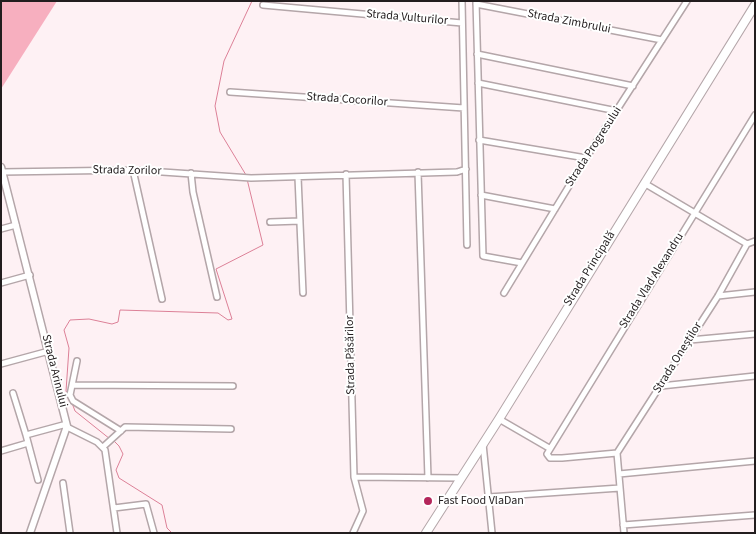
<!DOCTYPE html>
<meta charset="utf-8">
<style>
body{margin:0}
#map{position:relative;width:756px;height:534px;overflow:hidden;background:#fef1f4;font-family:"Source Sans 3",sans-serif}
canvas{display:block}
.frame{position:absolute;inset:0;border:2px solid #221d1e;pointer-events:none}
</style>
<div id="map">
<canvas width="756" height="534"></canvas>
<div class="frame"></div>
</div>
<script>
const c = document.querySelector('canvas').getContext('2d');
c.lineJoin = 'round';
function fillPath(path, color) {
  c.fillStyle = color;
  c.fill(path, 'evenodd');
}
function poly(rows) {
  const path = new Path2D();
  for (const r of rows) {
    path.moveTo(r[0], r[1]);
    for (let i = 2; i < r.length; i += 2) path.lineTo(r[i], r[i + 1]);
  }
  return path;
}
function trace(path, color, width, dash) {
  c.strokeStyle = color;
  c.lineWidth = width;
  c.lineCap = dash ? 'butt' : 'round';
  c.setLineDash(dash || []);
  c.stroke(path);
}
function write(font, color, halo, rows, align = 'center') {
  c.font = font + ' "Source Sans 3",sans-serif';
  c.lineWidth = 4;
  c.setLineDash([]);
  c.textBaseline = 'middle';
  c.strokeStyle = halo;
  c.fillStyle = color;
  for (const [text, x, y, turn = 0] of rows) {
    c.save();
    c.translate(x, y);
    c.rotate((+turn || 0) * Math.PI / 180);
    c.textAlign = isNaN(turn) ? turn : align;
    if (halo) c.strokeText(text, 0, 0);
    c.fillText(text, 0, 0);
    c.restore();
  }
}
fillPath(poly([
 [1,1,57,1,1,89]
]), '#f7afbf');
trace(poly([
 [246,175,220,132,215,106,224,61,252,1],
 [68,395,66,391,69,348,64,330,70,320,89,319,112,324,118,322,120,310,218,313,228,320,232,319,216,269,263,245,247,179],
 [72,403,75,411,110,439],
 [114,441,119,446,123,454,116,470,119,478,162,505,167,528,172,533]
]), '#dc8097', 1);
const minor = poly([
 [462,1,467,245],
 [476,1,483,256,522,263],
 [476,4,662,40],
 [263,5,462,23],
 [477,54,633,86],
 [478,83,617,111],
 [230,92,464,108],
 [479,140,586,158],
 [133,170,162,299],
 [2,172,133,170,251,178,457,172,466,169],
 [418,172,428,478],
 [191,173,193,192,217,297],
 [346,174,354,477,363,511,353,533],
 [298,177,303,293],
 [644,183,747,244,755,241],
 [481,195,555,209],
 [270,222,300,221],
 [1,229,16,225],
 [1,283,30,275],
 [504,293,586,158,687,1],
 [718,296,755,292],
 [690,340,755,334],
 [77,361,70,395,73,401,121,431],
 [1,364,49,351],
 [73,385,233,386],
 [661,386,755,376],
 [13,393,26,435],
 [499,419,549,448],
 [483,444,492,533],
 [103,447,125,427,231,429],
 [1,451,28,443],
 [617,453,562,458,550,458,547,454,755,115],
 [619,474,755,461],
 [354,477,461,478],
 [38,480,26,435,63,425,97,442,105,450,117,533],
 [63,483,70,533],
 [489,497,620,488],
 [114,508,146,504,154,533],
 [623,525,755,515],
 [624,533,617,453,718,296,747,244]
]);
const tertiary = poly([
 [1,167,67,426,30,533]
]);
const secondary = poly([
 [426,533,499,419,755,5]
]);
trace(minor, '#b4a6a9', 8);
trace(tertiary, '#b4a6a9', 9);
trace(secondary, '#b4a6a9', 10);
trace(minor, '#fff', 5);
trace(tertiary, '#fff', 6);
trace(secondary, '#fff', 8);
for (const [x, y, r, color] of [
 [428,501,5,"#b4265b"]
]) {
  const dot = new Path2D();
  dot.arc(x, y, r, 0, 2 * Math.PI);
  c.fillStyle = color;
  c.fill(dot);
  trace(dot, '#fff', 2);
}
write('12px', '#221d1e', '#fff', [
 ["Strada Vulturilor",407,18,5],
 ["Strada Zimbrului",569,22,11],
 ["Strada Cocorilor",347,100,4],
 ["Strada Progresului",594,147,-57],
 ["Strada Zorilor",127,171,1],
 ["Strada Principală",590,269,-58],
 ["Strada Vlad Alexandru",652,281,-58],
 ["Strada Păsărilor",351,355,-91],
 ["Strada Oneștilor",678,358,-58],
 ["Strada Arinului",54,371,76]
]);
write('12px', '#221d1e', '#fff', [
 ["Fast Food VlaDan",438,501]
], 'left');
</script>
